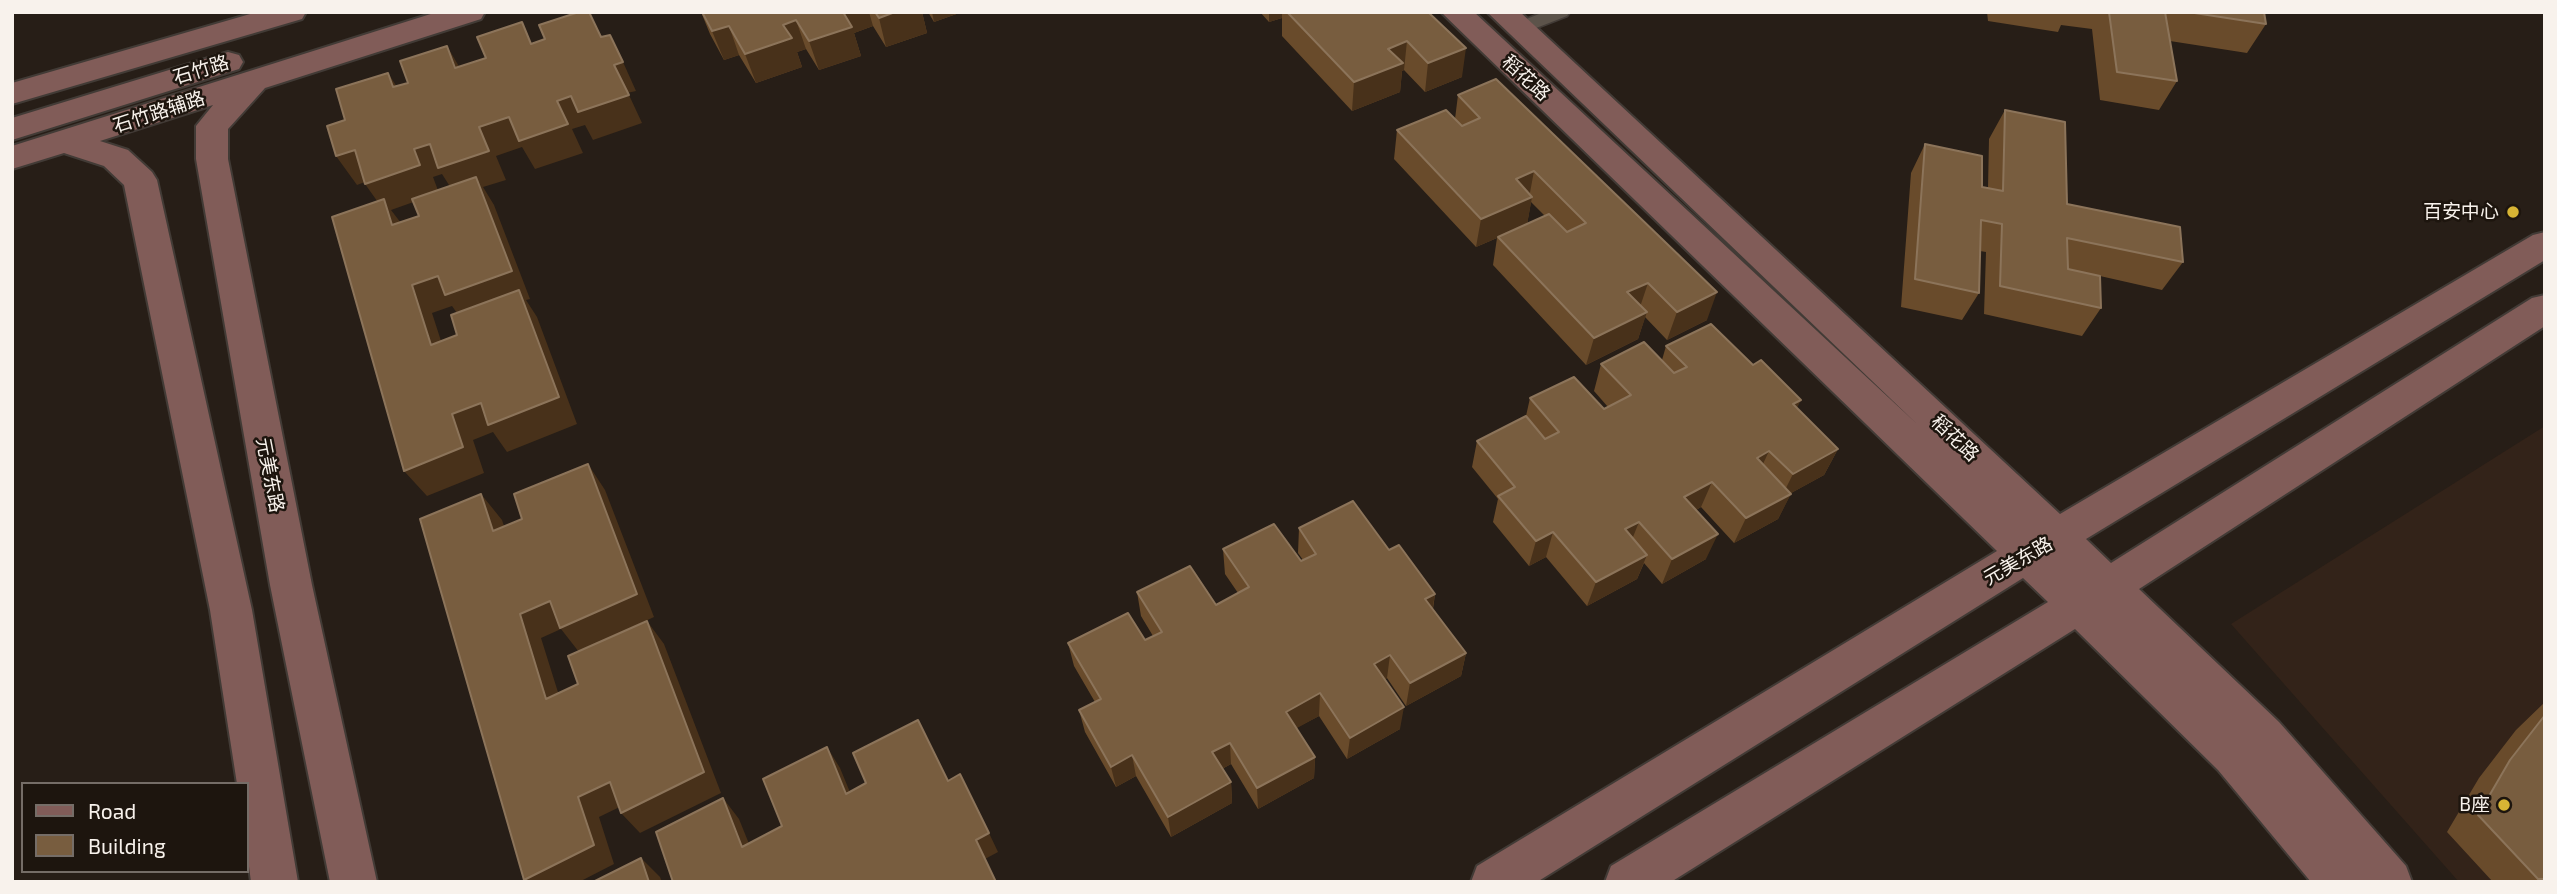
<!DOCTYPE html>
<meta charset="utf-8">
<style>
body{margin:0}
#map{position:relative;width:2557px;height:894px;overflow:hidden;background:#271e17;font-family:"Exo 2",sans-serif}
canvas{display:block}
.frame{position:absolute;inset:0;border:14px solid #f8f2ec;pointer-events:none}
.legend{position:absolute;left:21px;top:782px;width:228px;height:91px;box-sizing:border-box;background:#1d150e;border:2px solid #756d67;margin:0;padding:9px 12px;list-style:none;font-size:21px;color:#f8f2ec}
.legend li{display:flex;align-items:center;gap:14px;height:35px}
.legend b{width:35px;border:2px solid #756d67}
</style>
<div id="map">
<canvas width="2557" height="894"></canvas>
<div class="frame"></div>
<ul class="legend">
<li><b style="height:9px;background:#815c58"></b>Road</li>
<li><b style="height:19px;background:#785d3f"></b>Building</li>
</ul>
</div>
<script>
const c = document.querySelector('canvas').getContext('2d');
c.lineJoin = 'round';
function fillPath(path, color) {
  c.fillStyle = color;
  c.fill(path, 'evenodd');
}
function poly(rows) {
  const path = new Path2D();
  for (const r of rows) {
    path.moveTo(r[0], r[1]);
    for (let i = 2; i < r.length; i += 2) path.lineTo(r[i], r[i + 1]);
  }
  return path;
}
function trace(path, color, width, dash) {
  c.strokeStyle = color;
  c.lineWidth = width;
  c.lineCap = dash ? 'butt' : 'round';
  c.setLineDash(dash || []);
  c.stroke(path);
}
function write(font, color, halo, rows, align = 'center') {
  c.font = font + ' "Exo 2","Noto Sans SC",sans-serif';
  c.lineWidth = 5;
  c.setLineDash([]);
  c.textBaseline = 'middle';
  c.strokeStyle = halo;
  c.fillStyle = color;
  for (const [text, x, y, turn = 0] of rows) {
    c.save();
    c.translate(x, y);
    c.rotate((+turn || 0) * Math.PI / 180);
    c.textAlign = isNaN(turn) ? turn : align;
    if (halo) c.strokeText(text, 0, 0);
    c.fillText(text, 0, 0);
    c.restore();
  }
}
fillPath(poly([
 [2545,426,2545,882,2459,882,2231,624]
]), '#332319');
const lane = poly([
 [1544,12,1570,12,1567,16,1526,32,1514,32,1511,28,1514,24,1544,12]
]);
const secondary = poly([
 [257,12,306,12,302,19,12,104,12,83,257,12],
 [437,12,485,12,481,19,265,88,228,129,228,159,312,585,377,882,330,882,270,585,196,159,196,126,213,105,100,141,128,150,152,172,157,180,252,610,298,882,251,882,247,851,247,784,237,784,210,610,124,185,104,166,64,153,12,169,12,146,437,12],
 [1441,12,1474,12,1917,424,1487,12,1520,12,2060,514,2533,235,2545,232,2545,260,2086,539,2111,563,2532,298,2545,295,2545,326,2139,589,2279,722,2406,866,2412,882,2311,882,2218,770,2075,629,1671,882,1605,882,1611,866,2048,602,2023,578,1537,882,1471,882,1477,866,1997,551,1441,12],
 [228,52,239,55,243,62,239,69,12,140,12,118,228,52]
]);
trace(lane, '#423b36', 3);
trace(secondary, '#423b36', 4);
fillPath(lane, '#5c534a');
fillPath(secondary, '#815c58');
fillPath(poly([
 [701,12,922,12,927,33,886,47,873,26,854,33,861,56,819,70,806,49,797,52,802,67,756,83,739,55,724,60,710,34],
 [928,12,962,12,934,22],
 [1260,12,1428,12,1462,77,1425,92,1404,70,1402,71,1400,92,1352,111,1282,36,1282,18,1269,22],
 [1987,12,2264,12,2266,24,2247,53,2170,41,2177,81,2159,110,2100,100,2092,29,2061,25,2058,32,1988,21],
 [1458,95,1707,320,1667,340,1645,317,1638,339,1586,365,1493,265,1497,238,1476,247,1394,159,1397,130,1455,119],
 [1531,202,1545,216,1527,224],
 [2005,110,2067,204,2183,262,2162,290,2100,276,2101,308,2082,336,1984,314,1986,252,1980,251,1979,293,1962,320,1901,307,1911,173,1925,144,1982,187,1988,188,1989,139],
 [1666,346,1797,408,1838,449,1824,475,1791,493,1778,519,1734,543,1701,507,1696,510,1706,559,1662,584,1644,563,1637,579,1587,606,1546,557,1529,566,1493,522,1498,499,1472,467,1477,441,1526,416,1530,398,1604,409,1608,407,1594,391,1601,364,1662,360],
 [1299,528,1389,550,1435,594,1433,609,1466,653,1461,676,1406,706,1387,678,1385,679,1400,729,1347,759,1319,716,1296,728,1315,757,1314,778,1258,809,1231,764,1222,769,1231,782,1232,803,1171,837,1136,776,1116,787,1085,732,1079,710,1095,702,1074,666,1068,643,1145,640,1153,636,1141,616,1137,592,1216,605,1238,593,1225,574,1223,549,1301,561,1303,560,1298,553],
 [2545,702,2545,882,2493,882,2447,832,2479,778,2516,730]
]), '#694b2b');
fillPath(poly([
 [841,12,869,12,873,26,854,33,861,56,819,70,809,41],
 [895,12,922,12,927,33,886,47,879,18],
 [932,12,962,12,934,22],
 [1269,12,1282,12,1282,18,1269,22],
 [796,20,806,49,797,52,802,67,756,83,745,54,783,25],
 [729,26,739,55,724,60,712,31],
 [1407,41,1404,70,1402,71,1400,92,1352,111,1354,82,1388,49],
 [447,46,464,75,455,68],
 [1466,48,1462,77,1425,92,1428,63],
 [623,62,636,91,627,93,614,65],
 [388,73,406,101,393,87],
 [629,95,642,123,593,140,585,125,572,129,583,153,535,169,522,147,496,156,506,180,483,187,494,205,530,299,526,300,537,317,577,424,507,452,493,432,473,440,484,473,427,496,404,471,452,414,464,323,452,306,432,313,451,372,431,345,412,285,456,196,442,174,433,177,439,193,391,210,404,227,392,225,385,212,365,184,414,149,571,96],
 [355,150,375,178,357,185,336,156],
 [1534,171,1529,198,1532,197,1527,225,1476,247,1481,219,1516,179],
 [1648,283,1639,310,1627,292],
 [1717,292,1707,320,1667,340,1677,312],
 [1647,312,1638,339,1586,365,1594,338],
 [1801,400,1788,426,1793,404],
 [1838,449,1824,475,1784,497,1791,494,1778,519,1734,543,1746,518,1780,500,1793,474],
 [1769,451,1757,477,1757,458],
 [588,464,605,490,654,617,579,652,561,629,541,638,567,721,546,699,520,614],
 [1712,482,1701,507,1674,523,1684,497],
 [481,494,502,520,514,556,493,531],
 [1639,522,1629,547,1625,529],
 [1553,532,1546,557,1529,566,1536,541],
 [1718,534,1706,559,1662,584,1672,559],
 [1647,555,1637,579,1587,606,1596,582],
 [1435,594,1431,617,1425,599],
 [647,621,664,644,721,793,640,833,621,813],
 [1466,653,1461,676,1406,706,1410,683],
 [1390,655,1387,678,1371,687,1374,664],
 [1320,693,1319,716,1286,734,1286,712],
 [1404,707,1400,729,1347,759,1350,738],
 [1230,743,1231,764,1214,773,1212,752],
 [827,747,840,768,859,814,846,794],
 [1132,755,1136,776,1116,787,1111,767],
 [1315,757,1314,778,1258,809,1257,788],
 [610,782,630,802,599,817,614,864,579,882,526,882,524,880,578,797],
 [1231,782,1232,803,1171,837,1168,817],
 [723,798,739,819,758,866,742,847],
 [989,833,998,852,985,859,976,840],
 [641,858,660,877,662,882,649,882]
]), '#48311a');
const building = poly([
 [579,12,589,12,601,37,610,35,623,62,614,65,629,95,578,112,571,96,557,101,568,124,519,141,509,117,479,127,489,151,438,168,430,144,414,149,420,165,365,184,355,150,336,156,327,126,345,120,336,89,388,73,393,87,408,83,400,61,447,46,455,68,486,58,477,37,522,22,531,44,545,39,539,25,579,12],
 [702,12,843,12,852,27,809,41,796,20,783,25,792,38,745,54,729,26,712,31,702,12],
 [875,12,895,12,879,18,875,12],
 [1287,12,1428,12,1466,48,1428,63,1407,41,1388,49,1403,63,1354,82,1287,12],
 [2109,12,2165,12,2177,81,2117,72,2109,12],
 [2188,12,2264,12,2266,24,2188,12],
 [1496,79,1717,292,1677,312,1648,283,1627,292,1647,312,1594,338,1498,237,1549,214,1567,232,1586,223,1534,171,1516,179,1532,197,1481,219,1397,130,1446,110,1462,126,1480,118,1458,95,1496,79],
 [2005,110,2065,122,2067,204,2180,227,2183,262,2067,238,2068,269,2100,276,2101,308,2000,286,2002,224,1981,220,1979,293,1915,279,1925,144,1982,156,1982,187,2003,191,2005,110],
 [476,177,512,271,445,295,438,276,412,285,431,345,457,335,451,315,519,290,559,397,488,425,481,403,452,414,463,447,404,471,332,217,384,199,392,225,419,216,412,199,476,177],
 [1711,324,1753,365,1761,360,1801,400,1793,404,1838,449,1793,474,1769,451,1757,458,1791,494,1746,518,1712,482,1684,497,1718,534,1672,559,1639,522,1625,529,1647,555,1596,582,1553,532,1536,541,1498,496,1515,487,1477,441,1526,416,1545,439,1559,432,1530,398,1574,377,1604,409,1631,395,1601,364,1644,342,1674,373,1687,367,1666,346,1711,324],
 [588,464,637,594,560,628,550,601,520,614,546,699,578,684,568,656,647,621,704,772,621,813,610,782,578,797,594,845,524,880,420,519,481,494,493,531,522,519,514,494,588,464],
 [1353,501,1389,550,1399,545,1435,594,1425,599,1466,653,1410,683,1390,655,1374,664,1404,707,1350,738,1320,693,1286,712,1315,757,1257,788,1230,743,1212,752,1231,782,1168,817,1132,755,1111,767,1079,710,1101,699,1068,643,1128,613,1145,640,1162,632,1137,592,1190,566,1216,605,1249,587,1223,549,1274,524,1301,561,1316,554,1299,528,1353,501],
 [2545,715,2545,879,2538,879,2478,815,2510,760,2545,715],
 [918,720,948,781,960,774,989,833,976,840,996,882,673,882,656,832,723,798,742,847,782,826,763,779,827,747,846,794,866,783,853,753,918,720],
 [641,858,649,882,593,882,641,858]
]);
fillPath(building, '#785d3f');
trace(building, '#8c745a', 2);
for (const [x, y, r, color] of [
 [2513,212,7,"#d7b434"],
 [2504,805,7,"#d7b434"]
]) {
  const dot = new Path2D();
  dot.arc(x, y, r, 0, 2 * Math.PI);
  c.fillStyle = color;
  c.fill(dot);
  trace(dot, '#1d150e', 2.5);
}
write('19px', '#f8f2ec', '#1d150e', [
 ["石竹路",201,70,-17],
 ["稻花路",1526,78,43],
 ["石竹路辅路",159,112,-18],
 ["稻花路",1955,438,44],
 ["元美东路",270,475,79],
 ["元美东路",2018,561,-30]
]);
write('19px', '#f8f2ec', '#1d150e', [
 ["百安中心",2499,212],
 ["B座",2490,805]
], 'right');
</script>
